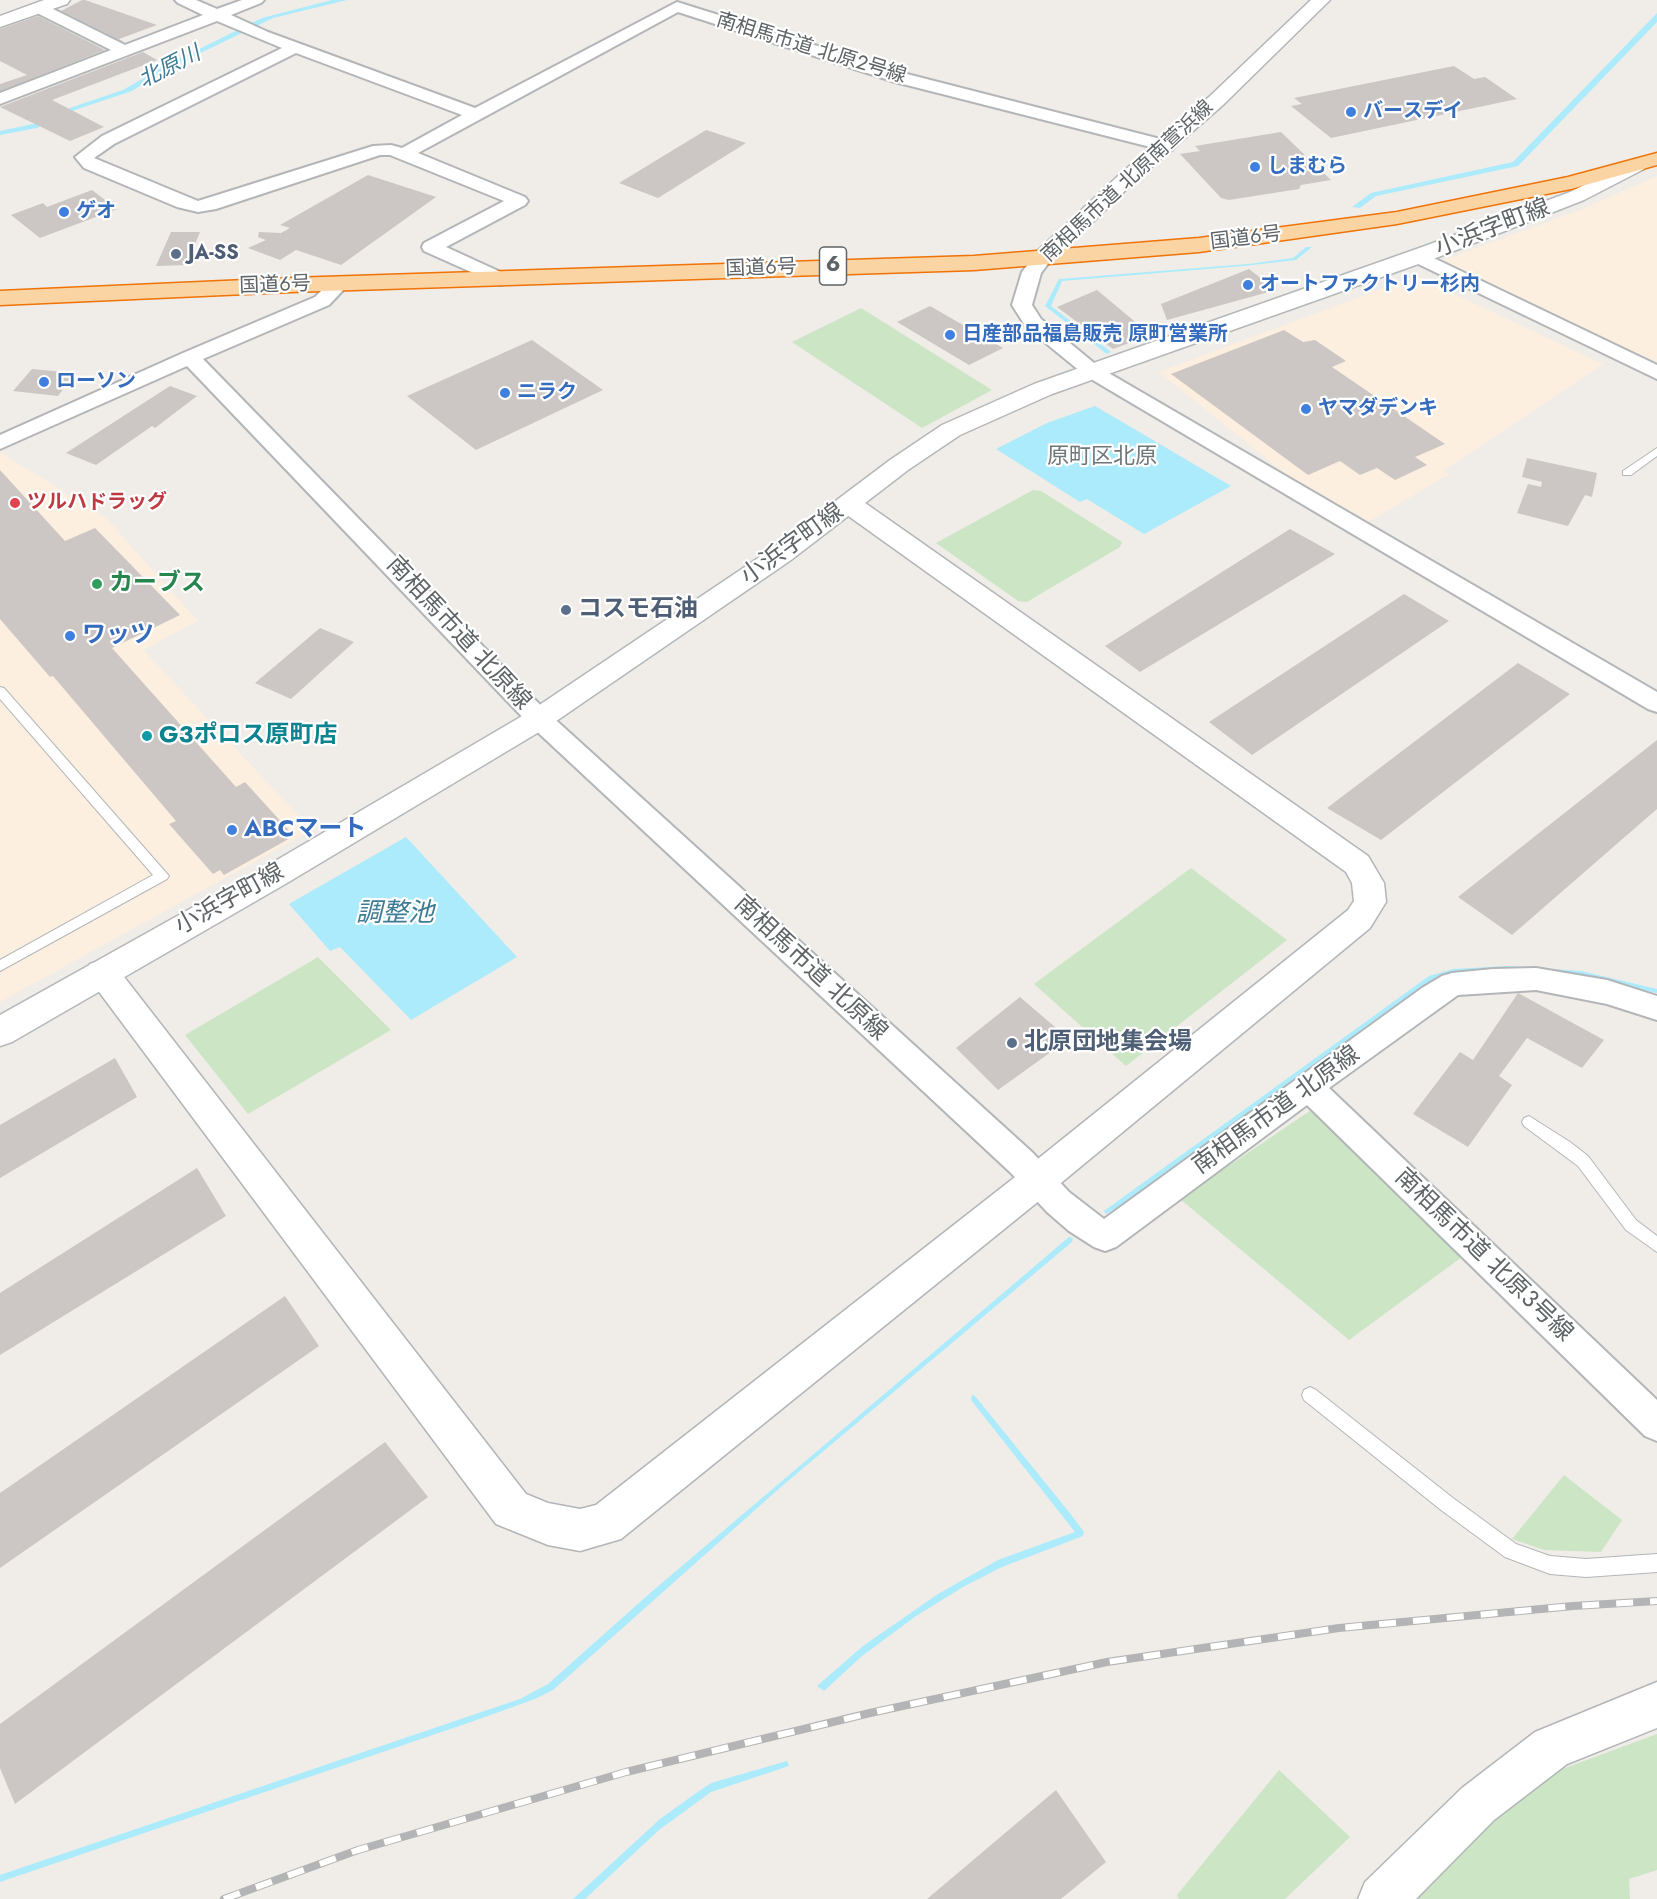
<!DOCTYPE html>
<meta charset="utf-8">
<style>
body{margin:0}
canvas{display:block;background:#f0ece7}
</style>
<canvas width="1657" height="1899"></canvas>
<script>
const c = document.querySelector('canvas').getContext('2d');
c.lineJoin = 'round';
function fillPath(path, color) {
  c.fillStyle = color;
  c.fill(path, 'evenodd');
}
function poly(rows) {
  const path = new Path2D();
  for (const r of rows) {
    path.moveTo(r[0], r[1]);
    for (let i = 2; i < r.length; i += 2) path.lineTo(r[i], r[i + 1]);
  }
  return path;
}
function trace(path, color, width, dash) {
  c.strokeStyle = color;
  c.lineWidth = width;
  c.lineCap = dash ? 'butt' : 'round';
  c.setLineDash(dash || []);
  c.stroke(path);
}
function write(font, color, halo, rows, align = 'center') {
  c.font = font + ' Jost,"Noto Sans JP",sans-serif';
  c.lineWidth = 4.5;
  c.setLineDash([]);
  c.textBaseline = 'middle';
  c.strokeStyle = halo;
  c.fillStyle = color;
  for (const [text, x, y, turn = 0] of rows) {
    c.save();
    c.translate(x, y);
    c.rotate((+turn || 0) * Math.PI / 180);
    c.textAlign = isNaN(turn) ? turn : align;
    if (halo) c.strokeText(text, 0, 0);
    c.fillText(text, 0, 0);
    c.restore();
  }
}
fillPath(poly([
 [1657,176,1657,364,1453,267,1444,260,1580,210],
 [1416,276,1603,364,1443,471,1449,474,1370,521,1297,483,1159,372],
 [0,452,107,519,198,621,143,650,312,830,0,1002]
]), '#fdefdf');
fillPath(poly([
 [861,308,992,390,922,428,792,342],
 [1033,490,1041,491,1122,542,1120,547,1027,602,1018,601,936,543],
 [1191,868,1287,940,1126,1066,1034,984],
 [318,957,391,1030,248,1114,185,1035],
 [1311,1110,1466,1254,1349,1340,1180,1199],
 [1564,1475,1622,1520,1601,1552,1544,1550,1512,1539],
 [1657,1734,1657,1870,1629,1879,1630,1899,1363,1899,1557,1771],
 [1279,1770,1350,1837,1285,1899,1179,1899,1177,1895]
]), '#cce6c5');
fillPath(poly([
 [332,0,347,0,273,18,165,70,132,91,75,110,37,128,0,135,0,131,38,123,70,108,123,90,163,67,262,18],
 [1657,13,1657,22,1518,166,1376,196,1360,208,1352,207,1371,193,1513,162],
 [1306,247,1312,247,1296,260,1243,266,1062,281,1051,306,1111,352,1107,354,1045,306,1059,279,1248,264,1293,258],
 [1095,406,1231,486,1144,534,1087,499,1080,502,996,449,1047,423],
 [406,837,517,957,411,1020,340,947,330,951,289,904],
 [1508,966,1581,971,1657,989,1657,993,1566,973,1467,970,1445,975,1400,1002,1131,1199,1106,1214,1104,1211,1429,976,1453,969],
 [1069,1237,1073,1238,1072,1242,782,1486,553,1690,535,1699,468,1723,0,1882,0,1875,520,1699,548,1684,649,1594],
 [972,1395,975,1396,1069,1512,1084,1532,1083,1536,1002,1567,963,1587,916,1616,862,1656,824,1691,817,1686,863,1646,938,1594,998,1560,1075,1532,971,1400],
 [787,1761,789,1766,711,1792,659,1830,585,1899,573,1899,660,1819,692,1796,711,1783]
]), '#abebfc');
fillPath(poly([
 [82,0,85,0,157,25,119,39,125,43,61,11],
 [38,16,105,50,0,91,0,84,27,75,0,61,0,29],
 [143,52,157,60,52,100,104,127,70,141,0,107],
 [1454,66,1474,79,1485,77,1517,99,1331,138,1291,106,1302,104,1294,98],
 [706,130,746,143,658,198,619,183],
 [1281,132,1331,180,1301,185,1299,189,1229,200,1221,198,1180,154,1200,151,1195,146],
 [368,175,436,197,341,265,296,250,280,260,248,248,266,240,258,237,259,232,281,233,290,228,280,225],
 [92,190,117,209,40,238,11,215,43,203,47,207],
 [171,232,200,232,186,265,156,266],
 [1249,269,1276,290,1167,320,1161,304],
 [1097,290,1151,335,1113,349,1057,307],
 [930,306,1003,348,969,365,897,322],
 [1284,330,1303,342,1315,340,1346,361,1332,367,1445,444,1415,457,1427,465,1395,480,1377,468,1360,475,1340,461,1308,475,1171,374],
 [532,340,603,390,476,450,407,396],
 [32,369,75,373,58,396,13,391],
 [170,386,197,396,155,428,152,426,96,465,66,453],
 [1527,458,1597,473,1592,497,1585,495,1568,526,1517,513,1528,484,1541,487,1542,482,1522,477],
 [0,470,65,541,95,528,180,615,112,648,236,787,245,782,294,836,224,875,220,870,213,874,169,824,176,821,53,676,50,677,0,619],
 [1290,529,1335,554,1140,672,1105,646],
 [1404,594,1449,621,1252,755,1209,722],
 [320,628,354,642,291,699,255,683],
 [1518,663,1570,694,1381,840,1327,808],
 [1657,740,1657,809,1512,935,1458,897],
 [1518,993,1604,1040,1582,1068,1527,1038,1499,1076,1512,1085,1468,1147,1413,1114,1460,1052,1473,1060],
 [1020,997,1069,1039,998,1090,956,1048],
 [115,1058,137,1097,0,1178,0,1125],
 [197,1168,226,1216,0,1355,0,1293],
 [285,1296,319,1346,0,1568,0,1493],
 [385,1442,428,1497,15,1804,0,1768,0,1724],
 [1056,1790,1106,1862,1061,1899,927,1899]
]), '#ccc7c4');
const service = poly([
 [1657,448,1657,456,1631,475,1623,475,1623,471,1657,448],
 [0,687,4,688,169,876,167,879,0,971,0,960,153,875,0,699,0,687],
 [1529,1116,1570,1142,1588,1156,1636,1220,1657,1236,1657,1252,1626,1230,1578,1166,1524,1126,1522,1122,1524,1118,1529,1116],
 [1310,1387,1316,1390,1453,1498,1516,1544,1550,1556,1586,1559,1657,1554,1657,1572,1586,1577,1550,1574,1505,1557,1441,1510,1304,1400,1302,1395,1304,1390,1310,1387]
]);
const minor = poly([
 [175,0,196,0,217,9,242,0,264,0,261,3,231,15,268,32,475,108,677,2,907,74,1172,142,1175,146,1172,150,1166,151,895,82,678,12,418,153,525,197,528,201,525,205,446,247,507,275,510,279,507,283,500,285,424,251,422,247,424,243,504,201,390,155,380,155,216,209,198,212,177,207,84,168,75,157,102,136,282,48,217,21,0,104,0,93,111,50,33,11,31,8,33,5,45,5,125,45,203,15,178,3,175,0],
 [296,53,462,115,402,148,391,145,373,146,198,201,94,158,114,144,296,53],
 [1044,251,1051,253,1053,257,1041,273,1032,305,1041,319,1100,368,1657,692,1657,712,1648,709,1086,376,1026,327,1012,305,1022,272,1037,253,1044,251],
 [1419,251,1657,365,1657,379,1412,261,1410,257,1412,253,1419,251],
 [338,279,345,281,348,285,329,305,203,359,548,713,1033,1153,1069,1192,1104,1219,1422,988,1442,976,1452,973,1493,969,1536,968,1607,980,1657,996,1657,1020,1607,1004,1536,990,1458,995,1329,1088,1657,1400,1657,1441,1645,1436,1307,1105,1116,1247,1105,1251,1094,1247,1069,1231,1047,1212,1011,1173,530,725,187,366,0,449,0,435,183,353,315,297,331,281,338,279]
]);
const tertiary = poly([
 [44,0,70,0,67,4,0,27,0,16,44,0],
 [1311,0,1330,0,1223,105,1132,184,1052,262,1044,264,1036,262,1033,257,1036,252,1118,176,1209,97,1311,0],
 [849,496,858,498,1368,856,1384,883,1386,902,1370,928,1050,1192,621,1539,580,1551,548,1545,496,1524,85,973,90,964,102,960,114,964,526,1494,548,1503,580,1509,596,1505,1024,1170,1348,910,1354,901,1352,883,1346,872,840,510,836,504,840,498,849,496],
 [1657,1682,1657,1728,1567,1764,1494,1820,1416,1899,1358,1899,1365,1882,1462,1788,1535,1732,1657,1682]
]);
const secondary = poly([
 [1637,159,1644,161,1647,165,1644,169,1584,200,1441,256,1052,394,960,435,908,470,791,560,549,726,287,883,12,1042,0,1046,0,1015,265,867,529,712,773,548,890,460,942,425,1034,384,1425,246,1570,192,1637,159]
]);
const trunk = poly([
 [1657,153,1657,165,1571,189,1397,224,1199,252,974,270,291,292,0,305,0,291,291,278,974,256,1199,238,1397,212,1568,177,1657,153]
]);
trace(service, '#b2b6b9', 2);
trace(minor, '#b2b6b9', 4);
trace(tertiary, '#b2b6b9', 3);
trace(secondary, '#b3b8bb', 3);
trace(trunk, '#ef7308', 3);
fillPath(service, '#fff');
fillPath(minor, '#fff');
fillPath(tertiary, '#fff');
fillPath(secondary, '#fff');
fillPath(trunk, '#fad4a2');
const rail = poly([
 [224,1899,358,1850,626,1772,870,1713,1107,1662,1339,1628,1573,1606,1657,1601]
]);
trace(rail, '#b3b4b5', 8);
trace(rail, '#fff', 6, [17]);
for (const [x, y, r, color] of [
 [1351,112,6,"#3f7fe0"],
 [1255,167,6,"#3f7fe0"],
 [64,212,6,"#3f7fe0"],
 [176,254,6,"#5c6f8a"],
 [1248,285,6,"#3f7fe0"],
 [950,335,6,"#3f7fe0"],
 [44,382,6,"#3f7fe0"],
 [505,393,6,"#3f7fe0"],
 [1306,409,6,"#3f7fe0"],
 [15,503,6,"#e0444e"],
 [97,584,6,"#2e9e5b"],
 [566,610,6,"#5c6f8a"],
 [70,636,6,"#3f7fe0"],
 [147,736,6,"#0f9aa8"],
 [232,830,6,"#3f7fe0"],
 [1012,1043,6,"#5c6f8a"]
]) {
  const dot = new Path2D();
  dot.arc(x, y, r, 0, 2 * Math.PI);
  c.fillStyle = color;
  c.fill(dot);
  trace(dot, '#fff', 2);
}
write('20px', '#5e6467', '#fff', [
 ["南相馬市道 北原2号線",811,49,17],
 ["南相馬市道 北原南萱浜線",1128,182,-43],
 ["国道6号",1246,239,-7],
 ["国道6号",761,269,-2],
 ["国道6号",275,286,-2]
]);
write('bold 20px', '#366cbe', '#fff', [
 ["バースデイ",1363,112],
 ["しまむら",1267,167],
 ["ゲオ",76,212],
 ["オートファクトリー杉内",1260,285],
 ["日産部品福島販売 原町営業所",962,335],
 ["ローソン",56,382],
 ["ニラク",517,393],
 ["ヤマダデンキ",1318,409]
], 'left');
write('bold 20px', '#4e5e75', '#fff', [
 ["JA-SS",188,254]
], 'left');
write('bold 20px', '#be3a42', '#fff', [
 ["ツルハドラッグ",27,503]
], 'left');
write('italic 22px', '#3e7c94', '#fff', [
 ["北原川",170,68,-27]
]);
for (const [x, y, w] of [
 [833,266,27]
]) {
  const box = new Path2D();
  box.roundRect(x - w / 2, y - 19, w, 38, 4.5);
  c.fillStyle = '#fff';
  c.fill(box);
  trace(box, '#5e6467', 1.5);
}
write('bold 22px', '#5e6467', null, [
 ["6",833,266]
]);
write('22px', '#6f7679', '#fff', [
 ["原町区北原",1102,458]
]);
write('24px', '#5e6467', '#fff', [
 ["小浜字町線",1493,229,-21],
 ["小浜字町線",793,545,-36],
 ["南相馬市道 北原線",458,634,47],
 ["小浜字町線",230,900,-29],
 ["南相馬市道 北原線",810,969,43],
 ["南相馬市道 北原線",1277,1111,-36],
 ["南相馬市道 北原3号線",1483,1256,44]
]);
write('bold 24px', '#27864d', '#fff', [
 ["カーブス",109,584]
], 'left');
write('bold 24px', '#4e5e75', '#fff', [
 ["コスモ石油",578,610],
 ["北原団地集会場",1024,1043]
], 'left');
write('bold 24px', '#366cbe', '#fff', [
 ["ワッツ",82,636],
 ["ABCマート",244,830]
], 'left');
write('bold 24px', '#0d838f', '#fff', [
 ["G3ポロス原町店",159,736]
], 'left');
write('italic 26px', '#3e7c94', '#fff', [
 ["調整池",395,915]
]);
</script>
